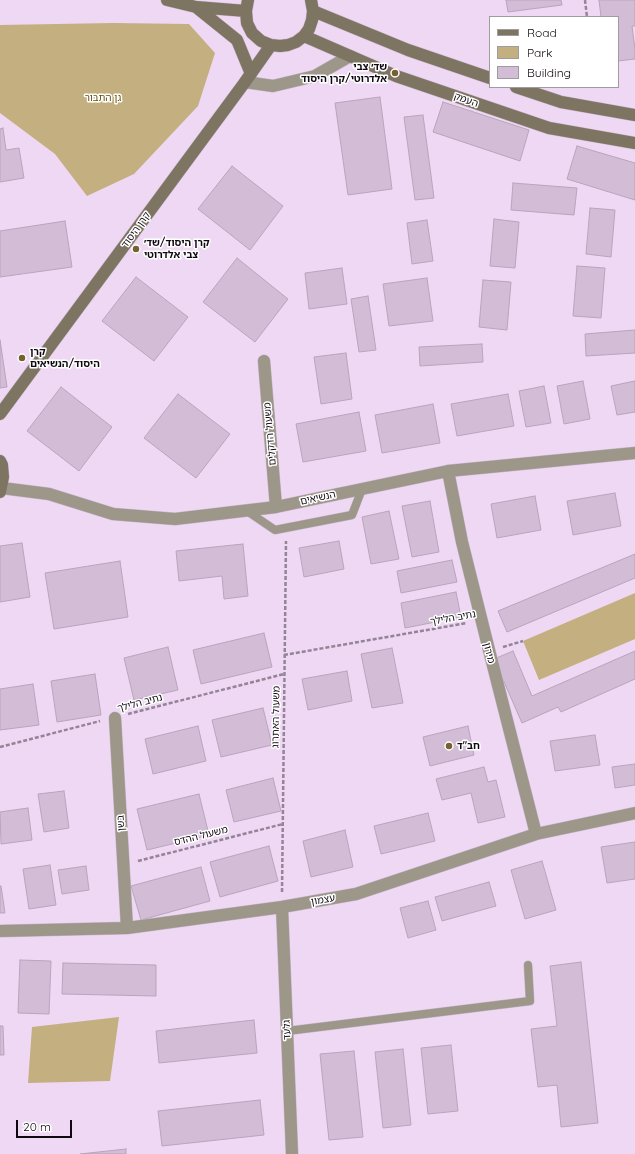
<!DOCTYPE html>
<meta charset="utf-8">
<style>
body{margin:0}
#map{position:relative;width:635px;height:1154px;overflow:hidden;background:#eed8f3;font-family:Quicksand,sans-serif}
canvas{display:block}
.legend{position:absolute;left:489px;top:16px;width:130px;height:72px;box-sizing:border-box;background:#fff;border:1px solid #9f9ca0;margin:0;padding:5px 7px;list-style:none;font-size:12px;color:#100811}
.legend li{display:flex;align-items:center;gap:8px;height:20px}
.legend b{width:20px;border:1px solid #9f9ca0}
.scale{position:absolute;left:16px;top:1120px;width:56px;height:18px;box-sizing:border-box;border:2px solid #100811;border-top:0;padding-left:5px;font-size:12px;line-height:14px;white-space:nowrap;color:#100811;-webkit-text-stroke:3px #fff;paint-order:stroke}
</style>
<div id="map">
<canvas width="635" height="1154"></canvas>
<ul class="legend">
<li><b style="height:5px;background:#7d7461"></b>Road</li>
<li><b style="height:11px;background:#c4af80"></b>Park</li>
<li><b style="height:11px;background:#d2bcd6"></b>Building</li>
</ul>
<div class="scale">20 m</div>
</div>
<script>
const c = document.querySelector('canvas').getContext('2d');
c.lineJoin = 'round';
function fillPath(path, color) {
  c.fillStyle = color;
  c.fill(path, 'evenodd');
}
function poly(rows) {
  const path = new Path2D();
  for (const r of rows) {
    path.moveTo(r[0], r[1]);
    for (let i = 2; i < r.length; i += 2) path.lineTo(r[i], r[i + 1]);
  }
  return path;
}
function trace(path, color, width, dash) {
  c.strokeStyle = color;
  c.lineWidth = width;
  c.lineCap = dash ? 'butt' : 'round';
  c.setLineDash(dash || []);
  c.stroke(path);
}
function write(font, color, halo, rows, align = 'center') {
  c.font = font + ' Quicksand,"Noto Sans Hebrew",sans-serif';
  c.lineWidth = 3;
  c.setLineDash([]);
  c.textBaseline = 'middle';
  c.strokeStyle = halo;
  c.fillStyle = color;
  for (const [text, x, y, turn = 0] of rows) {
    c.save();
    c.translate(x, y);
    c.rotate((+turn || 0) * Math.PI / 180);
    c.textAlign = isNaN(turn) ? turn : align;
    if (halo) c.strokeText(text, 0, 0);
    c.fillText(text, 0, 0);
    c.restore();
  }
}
fillPath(poly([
 [113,23,189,24,215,53,198,106,134,174,87,196,55,154,0,113,0,25],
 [635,593,635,639,539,680,523,641],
 [119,1017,110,1081,28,1083,32,1027]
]), '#c4af80');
const building = poly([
 [506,0,561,0,562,5,508,12,506,0],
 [599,0,635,0,635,26,632,26,635,49,635,59,618,61,618,17,601,17,599,0],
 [380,97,392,189,348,195,335,103,380,97],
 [443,102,529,130,520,161,433,132,443,102],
 [423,115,434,198,415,200,404,117,423,115],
 [3,128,6,150,19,148,24,178,0,182,0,129,3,128],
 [577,146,635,163,635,200,567,179,577,146],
 [232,166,283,206,250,250,198,209,232,166],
 [513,183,577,188,574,215,511,210,513,183],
 [590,208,615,210,611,257,586,254,590,208],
 [494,219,519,222,515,268,490,266,494,219],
 [427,220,433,261,412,264,407,223,427,220],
 [65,221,72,267,0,277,0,231,65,221],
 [237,258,288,299,255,342,203,302,237,258],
 [577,266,605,268,601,318,573,316,577,266],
 [342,268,347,304,309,309,305,273,342,268],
 [136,277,188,317,154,361,102,321,136,277],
 [427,278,433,321,389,326,383,284,427,278],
 [483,280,511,282,507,330,479,327,483,280],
 [368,296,376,350,359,352,351,299,368,296],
 [635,330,635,353,586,356,585,334,635,330],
 [0,340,7,387,0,388,0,340],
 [482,344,483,362,420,366,419,347,482,344],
 [346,353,352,399,321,404,314,357,346,353],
 [583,381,590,419,564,424,557,386,583,381],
 [635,381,635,412,617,415,611,386,635,381],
 [544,386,551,423,526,427,519,391,544,386],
 [61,387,112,427,79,471,27,431,61,387],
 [178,394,230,434,196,478,144,438,178,394],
 [508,394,514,426,457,436,451,404,508,394],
 [433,404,440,443,382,453,375,415,433,404],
 [359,412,366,451,303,462,296,424,359,412],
 [615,493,621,526,573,535,567,501,615,493],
 [535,496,541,530,497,538,491,504,535,496],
 [430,501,439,552,412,557,402,506,430,501],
 [389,511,399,559,371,564,362,517,389,511],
 [339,541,344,569,304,577,299,548,339,541],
 [22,543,30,597,0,602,0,546,22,543],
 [243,544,248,596,224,599,222,576,179,581,176,551,243,544],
 [635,554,635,578,507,632,498,611,635,554],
 [452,560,457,582,401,593,397,571,452,560],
 [120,561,128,617,54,629,45,573,120,561],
 [456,592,461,617,405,628,401,603,456,592],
 [264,633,272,667,201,684,193,650,264,633],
 [168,647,178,690,134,700,124,658,168,647],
 [392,648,403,703,372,708,361,654,392,648],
 [513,651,532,696,635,651,635,679,561,712,558,707,522,723,494,659,513,651],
 [347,671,352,701,308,710,302,679,347,671],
 [95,674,101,715,57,722,51,681,95,674],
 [33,684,39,725,0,730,0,689,33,684],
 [263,708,272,745,221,757,212,720,263,708],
 [198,726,206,761,153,774,145,739,198,726],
 [468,726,474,755,430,766,423,737,468,726],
 [595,735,600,765,555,771,550,741,595,735],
 [635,764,635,785,615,788,612,767,635,764],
 [484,767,488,782,496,780,505,817,478,823,471,793,442,800,436,779,484,767],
 [273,778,281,811,234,822,226,790,273,778],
 [64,791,69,828,44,832,38,794,64,791],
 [199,794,209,835,147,850,137,809,199,794],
 [28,808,32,840,1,844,0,812,28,808],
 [428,813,435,841,381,854,374,826,428,813],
 [345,830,353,867,311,877,303,841,345,830],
 [635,842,635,879,607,883,601,847,635,842],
 [269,846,278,881,220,897,210,862,269,846],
 [542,861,556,910,525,919,511,870,542,861],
 [50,865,56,905,29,909,23,869,50,865],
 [86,866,89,890,62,894,58,870,86,866],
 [201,867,210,901,141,920,131,886,201,867],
 [489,882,496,906,442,921,435,897,489,882],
 [0,886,1,886,5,913,0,913,0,886],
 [428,901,436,930,408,938,400,908,428,901],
 [20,960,51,961,49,1014,18,1013,20,960],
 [581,962,598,1123,561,1127,557,1085,538,1087,531,1029,557,1026,550,966,581,962],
 [63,963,156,965,156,996,62,994,63,963],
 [254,1020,257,1053,159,1063,156,1031,254,1020],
 [0,1026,3,1026,4,1055,0,1055,0,1026],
 [451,1045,458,1111,428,1114,421,1048,451,1045],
 [403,1049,411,1125,383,1128,375,1052,403,1049],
 [354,1051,363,1137,329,1140,320,1054,354,1051],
 [260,1100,264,1135,162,1146,158,1111,260,1100],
 [126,1149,126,1154,80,1154,126,1149]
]);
fillPath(building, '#d2bcd6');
trace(building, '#b9a4bd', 1);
const lane = poly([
 [247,511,275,530,352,515,362,489],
 [287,1031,530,1001,528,965]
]);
const street = poly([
 [245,82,273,86,315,76,350,56],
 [264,361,276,507],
 [448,471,462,542,489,650,536,834],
 [2,488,49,494,113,514,175,519,276,507,448,471,635,453],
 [115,718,127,928],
 [282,907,292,1154],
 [0,931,127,928,282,907,356,894,536,834,635,813]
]);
const secondary = poly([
 [167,0,196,7,246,11],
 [248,0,246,11,247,23,252,33,261,41,271,45,280,46,288,45,296,42,304,36,309,29,312,20,313,11,311,0],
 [196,7,237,40,251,74],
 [313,11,408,50,490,78],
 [304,36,396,76,549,128,635,143],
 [516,87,561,102,635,115],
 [0,414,245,82,271,45],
 [0,461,2,465,3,477,0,492]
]);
trace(lane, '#cab7cf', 9);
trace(street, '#cab7cf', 13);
trace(secondary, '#cab7cf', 13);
trace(poly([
 [585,0,587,17],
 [503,647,523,641],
 [284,655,467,623],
 [128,714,284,674],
 [0,747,100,721],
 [138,861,283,824],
 [282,892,286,541]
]), '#948497', 2.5, [4, 2]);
trace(lane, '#9d978a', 8);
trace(street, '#9d978a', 12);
trace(secondary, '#7d7461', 12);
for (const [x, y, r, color] of [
 [395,73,4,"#766130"],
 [136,249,4,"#766130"],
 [22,358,4,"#766130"],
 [449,746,4,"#766130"]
]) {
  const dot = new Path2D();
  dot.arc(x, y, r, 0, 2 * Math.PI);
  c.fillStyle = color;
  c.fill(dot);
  trace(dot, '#fff', 1.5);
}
write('bold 10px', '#100811', '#fff', [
 ["שד׳ צבי",387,67,"right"],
 ["אלדרוטי/קרן היסוד",387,79,"right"],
 ["קרן היסוד/שד׳",144,243],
 ["צבי אלדרוטי",144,255],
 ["קרן",30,352],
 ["היסוד/הנשיאים",30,364],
 ["חב\"ד",457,746]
], 'left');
write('10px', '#664e0d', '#fff', [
 ["גן התבור",103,98]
]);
write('10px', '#100811', '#fff', [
 ["העמק",466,100,19],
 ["קרן היסוד",136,230,-54],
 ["משעול הדקלים",270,434,-95],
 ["הנשיאים",318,498,-12],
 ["נתיב הלילך",453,618,-10],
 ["מירון",489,653,76],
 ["נתיב הלילך",140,703,-15],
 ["משעול האתרוג",276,717,-89],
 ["בשן",121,823,-93],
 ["משעול ההדס",201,836,-14],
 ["עצמון",323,900,-10],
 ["גלעד",287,1030,-92]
]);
</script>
